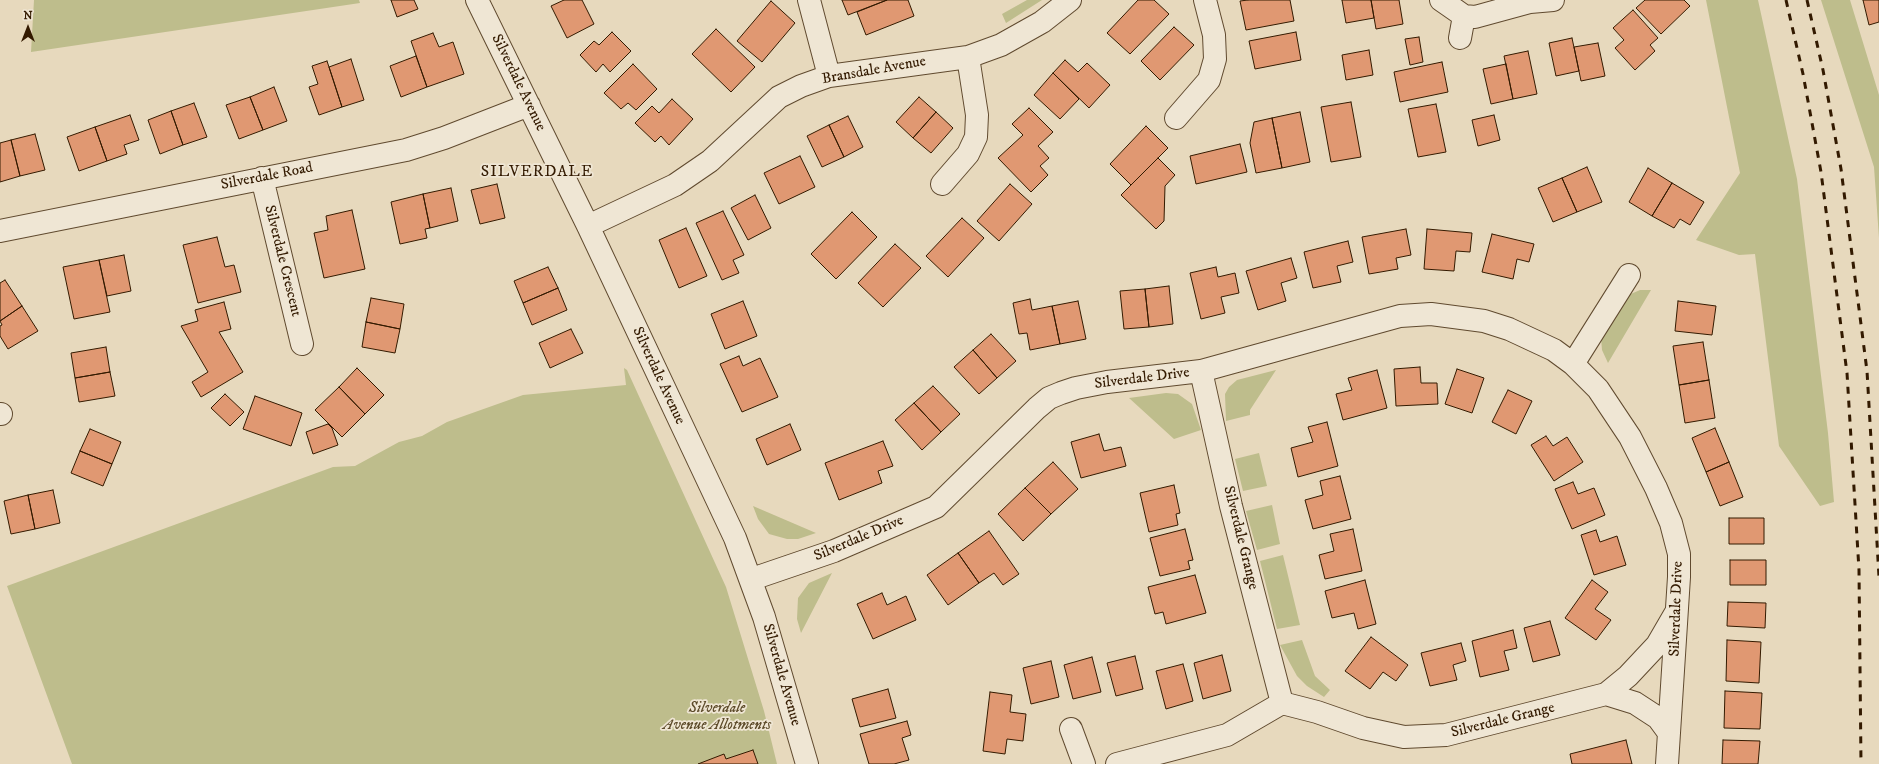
<!DOCTYPE html>
<style>
body{margin:0}
#map{position:relative;width:1879px;height:764px;overflow:hidden;background:#e7d9bd;font-family:"IM FELL DW Pica",serif}
canvas{display:block}
.north{position:absolute;left:8px;top:8px;width:40px;height:40px;-webkit-text-stroke:3px #efe6d4;paint-order:stroke;rotate:0deg;font-size:11px;font-weight:700;line-height:16px;text-align:center;color:#331a00}
.north::after{content:'';display:block;margin:auto;width:14px;height:18px;background:#331a00;clip-path:polygon(50% 0,100% 100%,50% 72%,0 100%)}
</style>
<div id="map">
<canvas width="1879" height="764"></canvas>
<div class="north">N</div>
</div>
<script>
const c = document.querySelector('canvas').getContext('2d');
c.lineJoin = 'round';
function fillPath(path, color) {
  c.fillStyle = color;
  c.fill(path, 'evenodd');
}
function poly(rows) {
  const path = new Path2D();
  for (const r of rows) {
    path.moveTo(r[0], r[1]);
    for (let i = 2; i < r.length; i += 2) path.lineTo(r[i], r[i + 1]);
  }
  return path;
}
function trace(path, color, width, dash) {
  c.strokeStyle = color;
  c.lineWidth = width;
  c.lineCap = dash ? 'butt' : 'round';
  c.setLineDash(dash || []);
  c.stroke(path);
}
function write(font, color, halo, rows, align = 'center') {
  c.font = font + ' "IM FELL DW Pica",serif';
  c.lineWidth = 3.5;
  c.setLineDash([]);
  c.textBaseline = 'middle';
  c.strokeStyle = halo;
  c.fillStyle = color;
  for (const [text, x, y, turn = 0] of rows) {
    c.save();
    c.translate(x, y);
    c.rotate((+turn || 0) * Math.PI / 180);
    c.textAlign = isNaN(turn) ? turn : align;
    if (halo) c.strokeText(text, 0, 0);
    c.fillText(text, 0, 0);
    c.restore();
  }
}
fillPath(poly([
 [34,0,359,0,360,3,31,52],
 [1027,0,1042,0,1006,23,1002,14],
 [1706,0,1758,0,1797,179,1828,433,1834,502,1820,506,1779,446,1755,254,1739,255,1696,240,1740,173],
 [1821,0,1850,0,1879,95,1879,238,1874,167],
 [1640,290,1651,290,1608,363,1602,350,1601,338,1624,297],
 [624,368,627,370,726,587,764,711,777,764,72,764,7,586,333,467,355,466,399,442,422,436,447,422,523,395,626,385],
 [1276,370,1250,410,1250,415,1226,421,1225,394,1229,387,1237,380],
 [1166,393,1178,394,1192,404,1201,430,1174,439,1129,398],
 [1259,453,1267,486,1243,491,1235,459],
 [1272,505,1280,544,1257,550,1246,511],
 [753,506,816,533,798,539,787,539,769,534,758,519],
 [1283,555,1300,625,1277,629,1260,561],
 [832,573,801,633,797,619,798,598,809,583],
 [1302,640,1315,676,1330,690,1324,697,1307,686,1297,676,1280,645]
]), '#bebd8c');
const building = poly([
 [391,0,414,0,418,9,397,17,391,0],
 [564,0,582,0,594,24,567,38,551,6,564,0],
 [842,0,887,0,848,15,842,0],
 [887,0,908,0,914,16,866,35,857,12,887,0],
 [1138,0,1154,0,1169,14,1130,54,1107,33,1138,0],
 [1248,0,1290,0,1294,21,1246,30,1240,1,1248,0],
 [1342,0,1371,0,1374,18,1346,23,1342,0],
 [1371,0,1399,0,1403,24,1376,29,1371,0],
 [1645,0,1684,0,1690,6,1661,34,1636,8,1645,0],
 [1863,0,1879,0,1879,22,1869,25,1863,0],
 [771,1,795,23,762,62,737,41,771,1],
 [1633,10,1658,38,1650,45,1655,51,1635,70,1615,48,1624,40,1613,28,1633,10],
 [1174,27,1194,45,1160,80,1141,61,1174,27],
 [716,29,755,67,731,92,692,54,716,29],
 [612,32,631,51,610,72,603,64,596,72,580,55,594,41,599,45,612,32],
 [1296,32,1301,60,1255,69,1249,41,1296,32],
 [433,33,439,47,453,42,464,74,427,87,411,41,433,33],
 [1419,37,1423,62,1410,65,1405,39,1419,37],
 [1572,38,1579,71,1556,76,1549,43,1572,38],
 [1598,43,1605,76,1581,81,1574,47,1598,43],
 [1369,50,1373,75,1346,80,1342,55,1369,50],
 [1528,51,1537,94,1513,99,1504,56,1528,51],
 [416,56,427,87,401,97,390,66,416,56],
 [351,59,364,100,342,107,329,67,351,59],
 [1065,60,1078,72,1087,63,1110,85,1089,108,1053,73,1065,60],
 [327,61,342,107,319,115,309,87,318,84,312,66,327,61],
 [1442,62,1448,92,1400,102,1394,72,1442,62],
 [633,64,657,89,636,110,628,103,621,109,604,93,633,64],
 [1506,64,1513,99,1491,104,1483,69,1506,64],
 [1053,73,1079,99,1060,119,1034,95,1053,73],
 [274,87,287,121,263,130,250,97,274,87],
 [250,97,263,130,239,139,226,105,250,97],
 [919,97,936,112,913,138,896,122,919,97],
 [672,99,693,119,669,145,661,136,655,142,635,123,652,106,659,113,672,99],
 [1351,102,1361,157,1331,162,1321,107,1351,102],
 [194,103,207,137,183,145,171,111,194,103],
 [1436,104,1446,152,1418,157,1408,109,1436,104],
 [1029,108,1053,132,1038,146,1049,158,1040,166,1048,175,1031,192,998,158,1023,135,1012,124,1029,108],
 [171,111,183,145,160,154,148,120,171,111],
 [936,112,953,128,931,153,913,138,936,112],
 [1300,112,1310,162,1282,168,1272,118,1300,112],
 [130,115,139,140,124,145,127,154,107,161,95,127,130,115],
 [1494,115,1500,140,1478,146,1472,120,1494,115],
 [848,116,863,147,844,157,829,125,848,116],
 [1272,118,1282,168,1256,173,1250,143,1254,122,1272,118],
 [829,125,844,157,822,167,807,136,829,125],
 [1146,126,1168,148,1131,185,1110,164,1146,126],
 [95,127,107,161,79,171,67,137,95,127],
 [35,134,45,170,20,176,11,140,35,134],
 [11,140,20,176,0,182,0,143,11,140],
 [1240,144,1247,172,1196,184,1190,156,1240,144],
 [800,156,815,187,779,204,764,173,800,156],
 [1158,158,1175,175,1165,186,1164,221,1156,229,1121,195,1158,158],
 [1587,167,1602,202,1577,212,1562,178,1587,167],
 [1648,168,1672,183,1652,216,1629,202,1648,168],
 [1562,178,1577,212,1553,222,1538,188,1562,178],
 [1672,183,1704,202,1690,225,1680,219,1674,228,1652,216,1672,183],
 [497,184,505,218,480,224,471,190,497,184],
 [1010,184,1032,204,999,241,977,221,1010,184],
 [451,188,458,221,430,228,423,194,451,188],
 [423,194,430,228,425,229,427,238,400,244,391,202,423,194],
 [755,195,771,228,748,240,731,208,755,195],
 [352,210,365,269,324,278,314,233,328,230,326,216,352,210],
 [723,211,744,255,733,260,739,273,722,280,696,223,723,211],
 [852,212,877,237,836,279,811,254,852,212],
 [962,218,984,238,948,277,926,256,962,218],
 [686,228,707,276,679,288,659,240,686,228],
 [1406,229,1411,255,1396,258,1398,269,1369,274,1362,237,1406,229],
 [1427,229,1472,233,1470,252,1456,251,1454,271,1424,269,1427,229],
 [1492,234,1534,244,1529,262,1517,259,1513,279,1482,272,1492,234],
 [217,237,225,267,234,265,241,292,198,303,183,245,217,237],
 [1348,241,1353,262,1337,266,1341,282,1313,288,1304,252,1348,241],
 [895,244,921,268,883,307,858,283,895,244],
 [124,255,131,291,107,296,99,260,124,255],
 [1291,258,1297,278,1281,283,1286,301,1258,310,1246,271,1291,258],
 [99,260,110,312,74,319,63,267,99,260],
 [548,267,558,288,523,303,514,281,548,267],
 [1216,267,1218,277,1235,273,1239,293,1221,297,1225,313,1201,319,1190,273,1216,267],
 [5,280,22,306,0,321,0,283,5,280],
 [1169,286,1173,324,1149,327,1145,289,1169,286],
 [558,288,567,310,532,325,523,303,558,288],
 [1145,289,1149,327,1124,329,1120,291,1145,289],
 [371,298,404,304,400,329,366,322,371,298],
 [1030,299,1032,310,1052,306,1060,344,1030,350,1027,333,1019,334,1013,303,1030,299],
 [743,301,757,336,725,349,711,314,743,301],
 [1078,301,1086,339,1060,344,1052,306,1078,301],
 [1678,301,1716,306,1712,335,1675,331,1678,301],
 [224,302,231,329,219,332,243,372,201,397,192,382,208,372,181,326,198,321,195,310,224,302],
 [22,306,38,331,8,349,0,336,0,326,2,325,0,321,22,306],
 [366,322,400,329,395,353,362,347,366,322],
 [571,329,583,353,550,368,539,343,571,329],
 [991,334,1016,361,997,378,973,350,991,334],
 [1703,342,1709,380,1679,385,1673,346,1703,342],
 [106,347,110,372,75,378,71,353,106,347],
 [973,350,997,378,979,394,954,367,973,350],
 [739,356,743,366,760,358,778,397,742,412,720,364,739,356],
 [1420,367,1421,383,1437,383,1438,404,1396,406,1394,369,1420,367],
 [357,368,384,395,365,414,339,387,357,368],
 [1457,369,1484,378,1472,413,1445,404,1457,369],
 [1377,370,1387,408,1343,420,1336,394,1352,390,1348,378,1377,370],
 [110,372,115,396,79,402,75,378,110,372],
 [1709,380,1715,418,1685,423,1679,385,1709,380],
 [933,386,960,414,941,432,914,403,933,386],
 [339,387,365,414,342,437,315,410,339,387],
 [1508,390,1532,401,1516,434,1492,422,1508,390],
 [225,394,244,412,230,426,211,408,225,394],
 [255,396,302,413,291,446,243,429,255,396],
 [914,403,941,432,922,450,895,420,914,403],
 [1327,422,1338,466,1298,477,1291,448,1313,442,1308,427,1327,422],
 [328,424,332,428,338,445,313,454,306,432,328,424],
 [790,424,801,450,767,465,756,439,790,424],
 [1715,428,1729,462,1706,472,1692,438,1715,428],
 [90,429,121,442,112,464,80,451,90,429],
 [1099,434,1104,451,1121,447,1126,466,1081,478,1071,442,1099,434],
 [1546,436,1553,446,1567,437,1583,462,1554,481,1531,445,1546,436],
 [883,441,893,466,878,471,882,483,839,500,825,463,883,441],
 [80,451,112,464,103,486,71,473,80,451],
 [1053,462,1078,489,1051,514,1025,488,1053,462],
 [1729,462,1743,497,1720,506,1706,472,1729,462],
 [1340,476,1351,519,1313,529,1305,500,1323,495,1320,481,1340,476],
 [1573,482,1578,494,1594,488,1605,515,1572,529,1555,489,1573,482],
 [1174,485,1180,513,1176,514,1178,525,1149,532,1140,493,1174,485],
 [1025,488,1051,514,1023,541,998,514,1025,488],
 [53,490,60,523,35,529,28,495,53,490],
 [28,495,35,529,11,534,4,501,28,495],
 [1729,518,1764,518,1764,544,1729,544,1729,518],
 [1185,529,1193,560,1188,561,1190,569,1160,576,1150,538,1185,529],
 [1353,529,1362,571,1325,579,1319,555,1334,551,1330,534,1353,529],
 [1596,530,1600,542,1617,536,1626,565,1594,575,1581,535,1596,530],
 [989,531,1019,574,1003,585,994,573,979,583,958,553,989,531],
 [958,553,979,583,948,605,927,575,958,553],
 [1730,560,1766,560,1766,585,1730,585,1730,560],
 [1195,575,1206,613,1166,624,1163,612,1155,614,1148,587,1195,575],
 [1365,580,1376,624,1358,629,1354,613,1332,618,1325,591,1365,580],
 [1592,580,1608,592,1595,609,1611,620,1596,640,1565,618,1592,580],
 [882,593,887,605,906,596,916,620,873,639,857,604,882,593],
 [1728,602,1766,603,1765,628,1727,626,1728,602],
 [1550,621,1560,655,1533,662,1524,628,1550,621],
 [1513,630,1517,648,1504,651,1509,670,1480,677,1472,641,1513,630],
 [1371,637,1408,665,1396,681,1383,672,1370,689,1345,671,1371,637],
 [1727,640,1761,642,1759,683,1726,681,1727,640],
 [1461,643,1466,661,1453,665,1457,680,1430,686,1421,653,1461,643],
 [1222,655,1231,691,1203,699,1194,663,1222,655],
 [1135,656,1143,689,1116,696,1107,663,1135,656],
 [1092,657,1101,692,1073,699,1064,665,1092,657],
 [1051,661,1059,697,1031,704,1023,668,1051,661],
 [1183,664,1193,701,1166,709,1156,671,1183,664],
 [888,689,896,718,860,727,852,699,888,689],
 [1725,691,1762,693,1760,729,1724,728,1725,691],
 [990,692,1012,695,1010,712,1026,714,1023,741,1007,739,1005,754,983,751,990,692],
 [907,721,911,735,902,738,909,760,894,764,869,764,860,734,907,721],
 [1626,740,1632,764,1572,764,1570,754,1626,740],
 [1723,740,1760,741,1758,764,1722,764,1723,740],
 [753,750,758,764,698,764,724,754,726,759,753,750]
]);
fillPath(building, '#e09872');
trace(building, '#331a00', 1);
const street = poly([
 [477,0,588,226,735,538,764,617,807,764],
 [809,0,829,76],
 [1441,0,1464,16,1475,17,1530,2,1553,0],
 [1460,38,1464,16],
 [1176,118,1209,80,1215,59,1214,35,1205,0],
 [262,178,302,344],
 [942,184,968,154,976,137,977,115,968,57],
 [588,226,675,185,710,161,779,97,801,86,829,76,968,57,1001,45,1042,22,1070,0],
 [0,231,406,150,444,138,529,105],
 [1573,364,1629,275],
 [1201,371,1231,506,1282,703,1317,712,1363,728,1404,737,1446,735,1606,694,1628,676,1657,645,1675,614],
 [0,414,1,414],
 [752,579,834,551,936,507,1037,408,1049,398,1061,393,1076,388,1107,382,1201,371,1400,316,1431,314,1484,321,1509,329,1554,350,1573,364,1598,389,1630,437,1656,488,1671,523,1679,554,1679,577,1667,764],
 [1606,694,1635,703,1658,718,1669,733],
 [1071,729,1084,764],
 [1117,764,1227,735,1282,703]
]);
trace(street, '#604a2f', 24);
trace(street, '#efe6d4', 22);
trace(poly([
 [1786,0,1803,74,1821,172,1847,373,1859,570,1861,764],
 [1807,0,1823,70,1841,169,1867,371,1879,577]
]), '#331a00', 3, [7, 7]);
write('15px', '#331a00', '#efe6d4', [
 ["Bransdale Avenue",874,71,-10],
 ["Silverdale Avenue",518,83,64],
 ["Silverdale Road",267,177,-11],
 ["Silverdale Crescent",282,261,76],
 ["Silverdale Avenue",658,376,65],
 ["Silverdale Drive",1142,379,-7],
 ["Silverdale Grange",1240,538,76],
 ["Silverdale Drive",859,539,-23],
 ["Silverdale Drive",1677,609,-88],
 ["Silverdale Avenue",781,675,74],
 ["Silverdale Grange",1503,721,-14]
]);
write('italic 15px', '#5d4b2a', '#efe6d4', [
 ["Silverdale",717,709],
 ["Avenue Allotments",717,726]
]);
c.letterSpacing = '1px';
write('16px', '#331a00', '#efe6d4', [
 ["SILVERDALE",537,173]
]);
c.letterSpacing = '0px';
</script>
